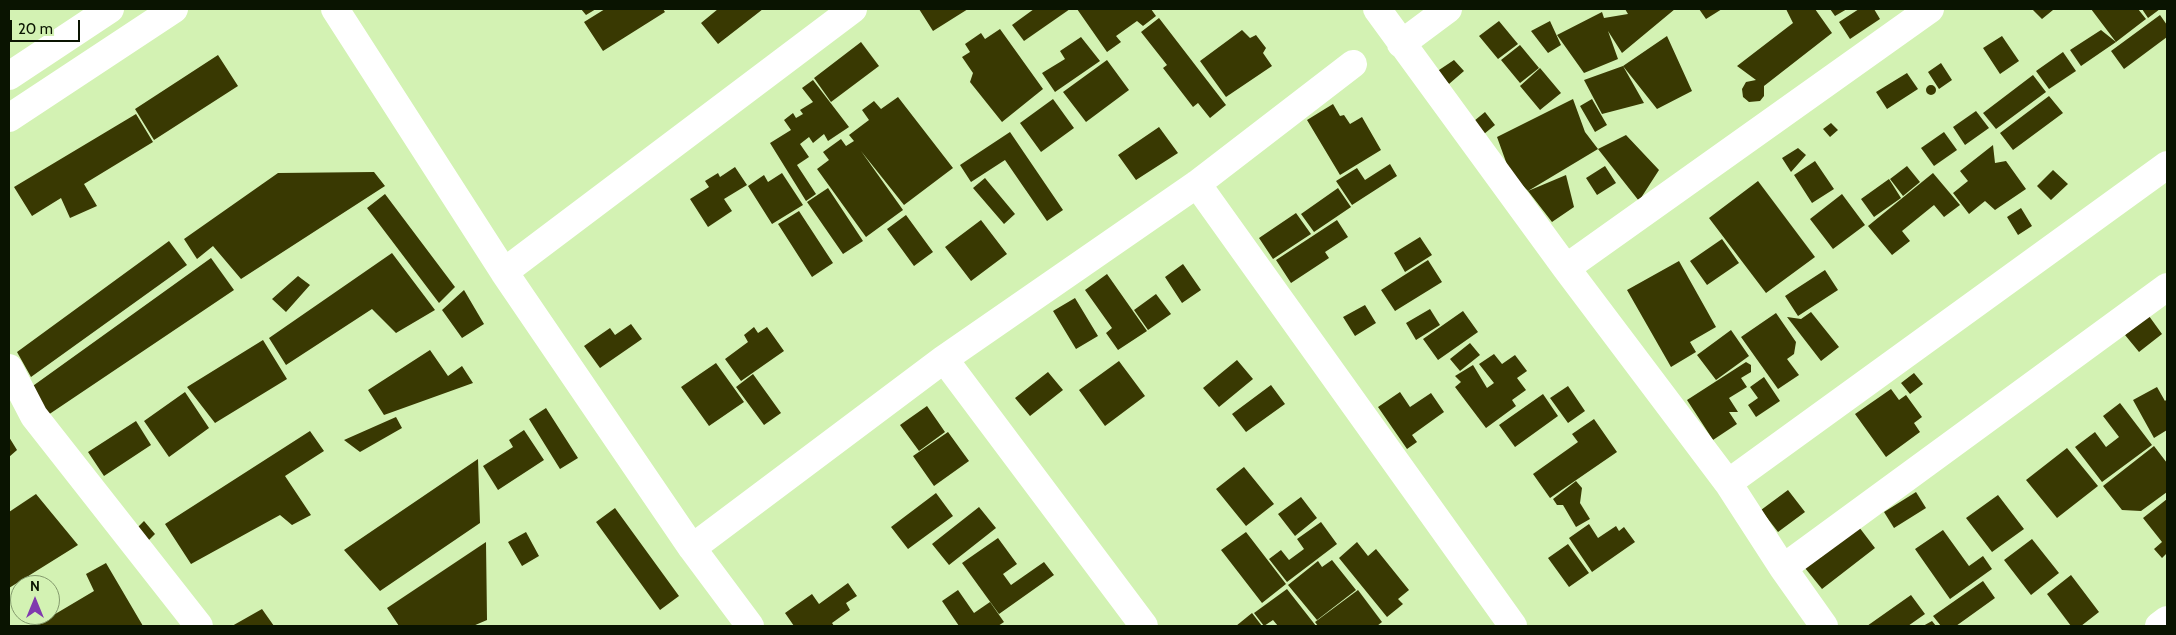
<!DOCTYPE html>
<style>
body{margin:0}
#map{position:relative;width:2176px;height:635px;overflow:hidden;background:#d3f2b3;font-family:Cabin,sans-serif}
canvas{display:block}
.frame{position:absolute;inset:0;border:10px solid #0a1401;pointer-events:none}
.north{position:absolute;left:10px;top:575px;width:50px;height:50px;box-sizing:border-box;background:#d3f2b3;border:1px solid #83996c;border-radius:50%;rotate:0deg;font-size:14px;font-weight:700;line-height:20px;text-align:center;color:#0a1401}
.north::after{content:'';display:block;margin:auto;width:18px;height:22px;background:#803aae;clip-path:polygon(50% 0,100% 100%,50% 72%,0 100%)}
.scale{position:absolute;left:10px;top:20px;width:70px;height:22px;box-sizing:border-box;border:2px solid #0a1401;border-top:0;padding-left:6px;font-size:15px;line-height:18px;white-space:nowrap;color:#0a1401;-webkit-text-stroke:4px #d3f2b3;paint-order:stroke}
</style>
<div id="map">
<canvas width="2176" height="635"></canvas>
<div class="frame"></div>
<div class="north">N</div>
<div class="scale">20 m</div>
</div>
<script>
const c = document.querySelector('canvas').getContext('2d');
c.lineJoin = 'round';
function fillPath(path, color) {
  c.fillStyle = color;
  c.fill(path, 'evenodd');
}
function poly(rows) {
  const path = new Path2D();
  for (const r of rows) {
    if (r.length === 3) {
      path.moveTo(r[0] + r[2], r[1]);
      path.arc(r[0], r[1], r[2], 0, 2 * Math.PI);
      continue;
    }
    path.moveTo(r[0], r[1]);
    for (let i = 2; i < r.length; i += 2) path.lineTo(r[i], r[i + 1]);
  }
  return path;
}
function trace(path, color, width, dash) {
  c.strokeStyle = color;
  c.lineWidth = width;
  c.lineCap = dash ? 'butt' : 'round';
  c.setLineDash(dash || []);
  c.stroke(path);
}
fillPath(poly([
 [581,9,596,9,586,15],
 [605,9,663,9,665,12,603,51,584,22],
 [718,9,763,9,718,44,701,23],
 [919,9,968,9,933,31],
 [1034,9,1070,9,1024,41,1012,25],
 [1077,9,1151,9,1156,16,1143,26,1137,21,1116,36,1121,42,1107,52],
 [1625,9,1675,9,1622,53,1608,31,1618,59,1584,73,1557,35,1602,12,1604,18,1628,14],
 [1699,9,1722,9,1706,19],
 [1786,9,1815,9,1832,33,1764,86,1764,96,1760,101,1749,102,1743,97,1742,89,1746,82,1756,80,1737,66,1793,23],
 [1830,9,1847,9,1835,16],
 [1859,9,1874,9,1880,19,1850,39,1839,22],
 [2032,9,2051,9,2053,10,2042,19],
 [2091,9,2138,9,2146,19,2116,42],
 [2142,9,2160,9,2148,18],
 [2160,15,2167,25,2167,37,2124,69,2111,51],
 [1159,18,1226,105,1210,118,1198,103,1193,107,1163,68,1167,65,1141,32],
 [1499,21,1518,44,1498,59,1479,36],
 [1550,21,1561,45,1548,53,1531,31],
 [1000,29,1043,89,1002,122,970,82,973,73,962,57,970,52,965,44,981,33,985,39],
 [1242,30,1250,38,1256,35,1266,48,1263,53,1272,66,1226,97,1200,61],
 [2101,30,2116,42,2081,66,2070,50],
 [1667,36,1692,91,1657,109,1623,66],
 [2002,36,2019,61,2000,74,1983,48],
 [1081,37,1100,61,1055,92,1042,73,1065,59,1060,51],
 [861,42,879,66,831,102,814,78],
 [1520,45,1539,68,1520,83,1501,60],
 [2063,52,2076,71,2049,89,2036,71],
 [218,55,238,86,154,140,135,109],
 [1107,60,1129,90,1086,122,1063,92],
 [1454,60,1464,71,1449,84,1436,72],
 [1941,63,1952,80,1939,89,1928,72],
 [1623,66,1644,103,1602,114,1584,80],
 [1540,68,1561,93,1540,110,1520,86],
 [1907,73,1918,89,1887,109,1876,92],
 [2033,75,2046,92,1996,129,1983,113],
 [813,80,849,127,828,141,824,134,813,143,809,137,800,144,809,157,797,165,816,194,806,201,770,143,791,130,784,120,793,113,796,118,803,114,800,110,813,102,802,88],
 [1931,90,5],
 [2049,96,2063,113,2013,150,2000,133],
 [898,97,953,168,904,205,861,151,903,210,866,237,817,169,829,160,823,152,841,139,846,146,854,141,849,135,869,120,862,110,874,101,881,109],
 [1053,99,1074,128,1041,152,1020,123],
 [1573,99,1585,132,1598,149,1528,191,1566,175,1574,207,1552,222,1528,191,1510,173,1497,137],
 [1592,99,1607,125,1595,132,1580,106],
 [1333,104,1340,116,1344,115,1350,124,1362,117,1381,150,1340,175,1307,120],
 [1976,111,1989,128,1965,145,1953,127],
 [1485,112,1495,125,1484,134,1474,121],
 [136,114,153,142,84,184,97,206,70,218,61,198,32,216,14,187],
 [1831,123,1838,130,1830,137,1823,129],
 [1159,127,1178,153,1136,180,1118,155],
 [1010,132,1063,210,1047,221,1005,160,971,182,960,165],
 [1944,132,1957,150,1934,166,1921,148],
 [1626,135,1659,170,1639,201,1598,149],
 [1993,145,1995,163,2006,161,2026,189,1995,210,1985,201,1969,214,1953,193,1968,181,1960,171],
 [1798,148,1806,155,1791,172,1782,158],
 [1815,161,1834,189,1812,203,1794,175],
 [1390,164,1397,176,1352,205,1336,181,1357,168,1365,180],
 [1605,166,1616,183,1597,195,1586,178],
 [1907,166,1920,182,1903,196,1890,179],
 [735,167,747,185,724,199,732,211,708,227,690,199,709,187,705,181,718,173,720,177],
 [2053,170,2068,184,2051,200,2037,186],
 [374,172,385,186,241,279,213,246,197,259,184,239,278,173],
 [782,173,803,205,772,224,748,186,764,175,768,182],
 [1933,173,1960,205,1944,217,1934,205,1902,231,1910,241,1892,255,1868,226],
 [985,178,1015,214,1004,224,973,188],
 [1889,179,1901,198,1874,217,1861,199],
 [1758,181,1815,257,1766,293,1709,218],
 [828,188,863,241,843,254,807,202],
 [1338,188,1351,207,1314,232,1301,214],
 [385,194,455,287,439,303,367,208],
 [1842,194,1865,225,1833,249,1810,219],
 [2021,208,2032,226,2018,235,2007,217],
 [799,211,833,263,812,277,778,224],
 [1296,213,1311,234,1273,259,1259,238],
 [906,215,933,252,914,266,887,229],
 [981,220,1007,254,971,281,945,247],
 [1337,220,1348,237,1325,252,1329,258,1291,283,1276,260],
 [1420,237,1432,255,1405,272,1394,253],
 [1722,239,1739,263,1707,285,1690,261],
 [169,241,187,265,31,377,17,352],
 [392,253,435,310,396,333,372,309,286,365,269,338],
 [211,258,234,290,48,415,30,388],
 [1428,260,1442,282,1395,311,1381,290],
 [1679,261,1716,327,1690,342,1696,352,1671,367,1627,290],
 [1183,264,1201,290,1182,303,1165,277],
 [1825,270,1838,290,1798,316,1785,296],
 [1107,274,1147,331,1118,350,1106,333,1112,328,1085,290],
 [298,276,310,285,286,312,272,299],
 [464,290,484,324,462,338,442,310],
 [1156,294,1171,314,1148,330,1134,310],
 [1075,298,1098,336,1076,349,1053,311],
 [1365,305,1376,323,1355,336,1343,317],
 [1430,309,1440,325,1416,340,1406,323],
 [1463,311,1478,332,1438,360,1423,339],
 [1811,312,1839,347,1821,361,1787,317,1801,319],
 [1776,313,1796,342,1794,354,1787,359,1799,375,1778,389,1741,337],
 [2149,316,2162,334,2139,352,2125,335],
 [631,324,642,339,600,368,584,346,610,328,615,335],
 [754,327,758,333,767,327,784,351,741,381,725,359,748,342,744,335],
 [1731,330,1749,356,1716,380,1697,355],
 [263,340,287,379,215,423,187,387],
 [1470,343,1480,355,1460,371,1450,359],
 [430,350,448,376,462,366,473,383,384,415,368,390],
 [1494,354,1502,364,1515,355,1527,371,1517,378,1526,390,1512,400,1516,406,1486,428,1455,387,1461,382,1455,376,1473,365,1487,388,1494,383,1479,364],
 [1237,360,1253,379,1219,407,1203,388],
 [1119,361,1145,396,1105,426,1079,390],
 [1746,362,1751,365,1751,372,1741,378,1747,387,1729,398,1738,412,1729,412,1737,424,1713,440,1687,400],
 [716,363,744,402,709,426,681,387],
 [1048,372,1063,390,1030,416,1015,398],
 [1914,373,1923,384,1910,394,1901,383],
 [753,374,781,413,764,425,736,387],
 [1764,377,1780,401,1756,417,1748,405,1758,398,1750,387],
 [1271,385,1285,404,1246,432,1232,414],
 [1568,386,1585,411,1568,423,1550,398],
 [2157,387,2165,401,2167,399,2167,430,2154,438,2133,400],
 [1891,389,1899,400,1906,395,1922,417,1914,423,1920,432,1886,457,1855,414],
 [185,392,209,428,169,457,144,421],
 [1400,392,1410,407,1431,393,1444,412,1412,435,1417,442,1407,449,1378,407],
 [1543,394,1558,416,1515,447,1499,425],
 [2120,403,2152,445,2102,482,2075,447,2095,432,2106,447,2119,437,2103,416],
 [927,406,945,432,919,451,900,425],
 [546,408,578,458,560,469,529,419],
 [396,417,402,428,360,452,344,440],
 [1594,419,1617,452,1550,498,1533,474,1578,442,1572,434],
 [136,421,151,445,104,476,88,452],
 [524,430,544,460,498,490,483,466,513,447,509,440],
 [310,431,324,451,285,476,311,515,292,525,280,515,191,564,165,524],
 [948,432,969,461,934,486,913,456],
 [9,437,17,450,9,457],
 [2154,446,2167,463,2167,492,2141,511,2122,510,2103,486],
 [2067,448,2098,486,2057,518,2026,480],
 [478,459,480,523,380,591,344,550],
 [1244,467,1274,504,1246,526,1216,489],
 [1576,481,1582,488,1580,503,1590,519,1576,527,1563,505,1557,505,1553,499],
 [1788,490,1805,512,1778,532,1761,510],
 [1916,492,1926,508,1894,528,1884,512],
 [936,493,953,516,908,549,891,527],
 [36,494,78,545,9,588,9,512],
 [1998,495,2024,529,1992,552,1966,518],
 [1301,497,1317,518,1295,536,1278,514],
 [2167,499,2167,553,2162,558,2154,549,2162,542,2143,518],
 [979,507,996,528,949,565,932,544],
 [615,508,679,596,660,610,596,522],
 [144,521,155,534,147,542,136,529],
 [1321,522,1337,544,1287,582,1269,559,1281,550,1289,560,1304,549,1297,539],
 [1589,524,1598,538,1616,526,1619,531,1624,527,1635,542,1592,572,1569,538],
 [1859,527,1875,548,1822,589,1805,568],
 [1943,530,1969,566,1983,556,1992,569,1950,599,1915,549],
 [526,532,539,556,522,566,508,542],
 [1246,532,1286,584,1262,603,1221,550],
 [998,538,1017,564,1003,574,1011,585,1044,562,1054,575,999,614,962,563],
 [2032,539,2059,573,2031,595,2004,560],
 [486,542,487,620,473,626,399,626,387,608],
 [1357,542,1368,556,1376,549,1409,590,1398,599,1403,604,1387,617,1339,558],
 [1568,544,1589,573,1569,587,1548,558],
 [1332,560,1356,590,1317,620,1288,585,1318,561,1322,567],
 [106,563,143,626,35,626,94,591,86,574],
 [2071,575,2099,612,2081,626,2071,626,2047,594],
 [1983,581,1995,598,1956,626,1941,626,1933,616],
 [848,583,857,596,846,603,850,610,832,623,834,626,794,626,785,613,812,594,819,604],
 [1287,589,1316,626,1278,626,1273,620,1264,626,1254,613],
 [958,590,974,613,990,602,1004,622,998,626,959,626,942,601],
 [1358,590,1382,622,1377,626,1318,626,1315,622],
 [1911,595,1925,614,1908,626,1867,626],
 [262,609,274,626,232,626],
 [1252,613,1262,626,1236,626],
 [1932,621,1936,626,1923,626]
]), '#393902');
trace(poly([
 [335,9,504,272,692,548,750,626],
 [1377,9,1566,268,1728,483,1783,568,1824,626],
 [1401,44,1448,9],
 [1197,184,1513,626],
 [1566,268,1930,9],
 [504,272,853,9],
 [944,359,1144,626],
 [9,368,34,416,199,626],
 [1728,483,2167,165],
 [692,548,944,359,1197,184,1353,64],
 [1783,568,2167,287],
 [2159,626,2167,620]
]), '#fff', 28);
trace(poly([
 [9,76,110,9],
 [9,118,174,9]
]), '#fff', 28);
</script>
